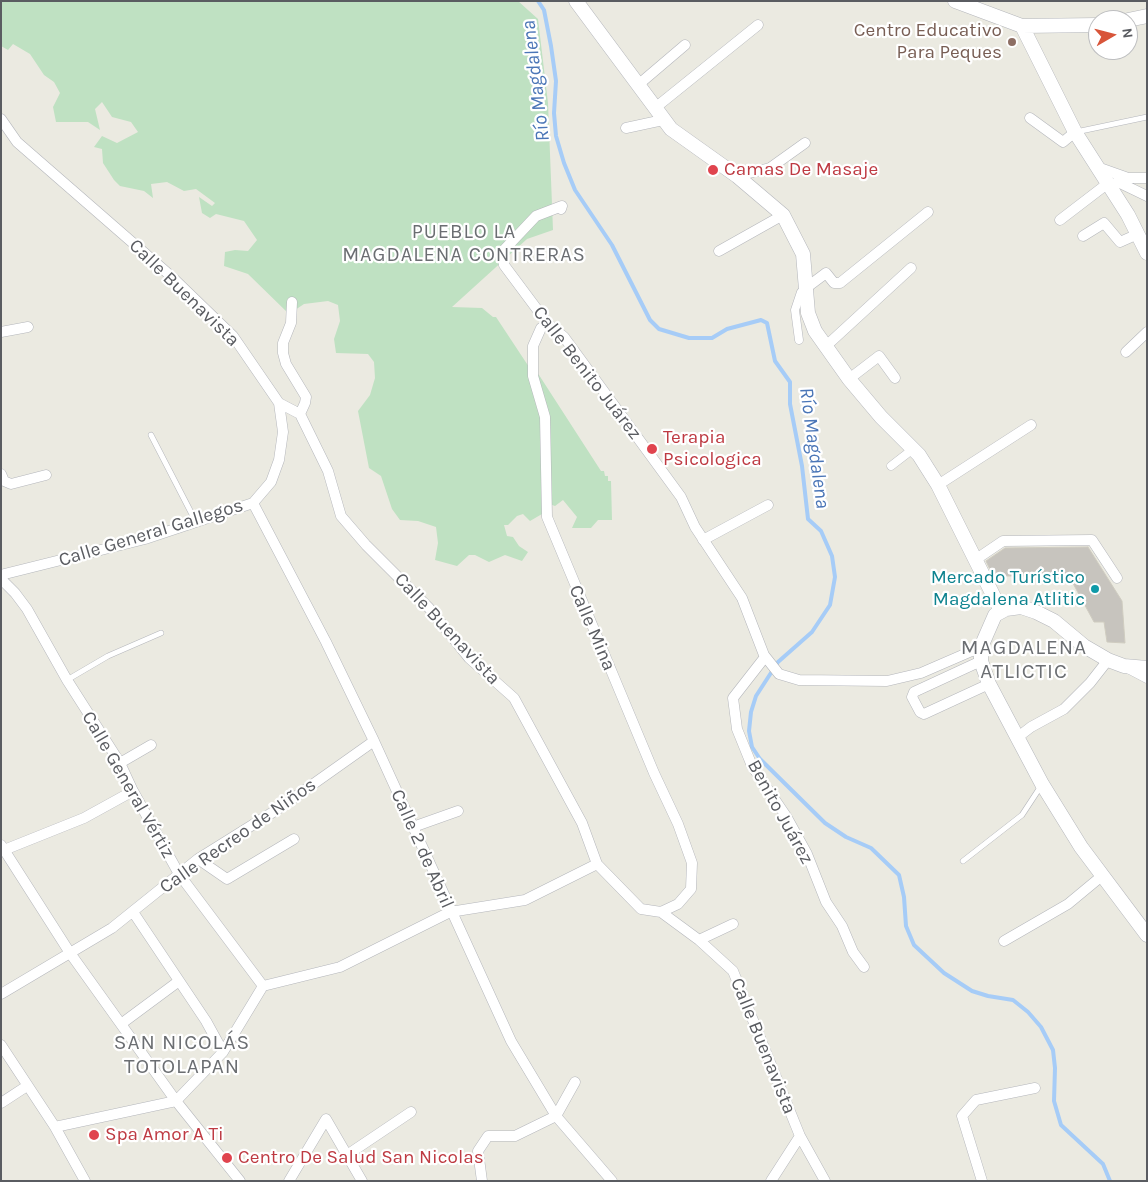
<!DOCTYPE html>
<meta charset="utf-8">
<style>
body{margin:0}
#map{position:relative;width:1148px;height:1182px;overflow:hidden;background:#ebeae1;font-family:Karla,sans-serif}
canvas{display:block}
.frame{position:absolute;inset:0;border:2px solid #5a5c61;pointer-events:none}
.north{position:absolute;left:1088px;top:10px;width:50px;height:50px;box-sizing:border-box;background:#fff;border:1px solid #bdbec0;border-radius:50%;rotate:82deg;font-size:14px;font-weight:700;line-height:20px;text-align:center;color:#5a5c61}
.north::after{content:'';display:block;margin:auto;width:18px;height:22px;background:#d8553a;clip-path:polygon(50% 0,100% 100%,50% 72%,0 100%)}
</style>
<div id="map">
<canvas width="1148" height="1182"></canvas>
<div class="frame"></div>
<div class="north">N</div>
</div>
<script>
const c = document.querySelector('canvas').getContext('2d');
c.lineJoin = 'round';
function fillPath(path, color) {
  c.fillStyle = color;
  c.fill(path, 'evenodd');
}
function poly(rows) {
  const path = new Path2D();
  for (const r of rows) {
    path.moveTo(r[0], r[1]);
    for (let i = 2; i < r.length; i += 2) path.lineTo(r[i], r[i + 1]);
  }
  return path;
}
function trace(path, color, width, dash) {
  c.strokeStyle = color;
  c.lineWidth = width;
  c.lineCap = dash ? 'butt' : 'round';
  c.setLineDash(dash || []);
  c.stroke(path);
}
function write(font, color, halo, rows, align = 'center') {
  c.font = font + ' Karla,sans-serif';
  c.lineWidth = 4.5;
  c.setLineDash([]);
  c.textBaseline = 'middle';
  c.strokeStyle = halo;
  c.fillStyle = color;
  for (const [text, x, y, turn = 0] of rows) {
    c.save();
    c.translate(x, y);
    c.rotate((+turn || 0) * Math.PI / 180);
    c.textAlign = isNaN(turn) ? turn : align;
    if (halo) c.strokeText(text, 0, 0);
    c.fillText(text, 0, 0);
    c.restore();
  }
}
fillPath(poly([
 [1,1,518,1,538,19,548,103,553,230,527,239,452,307,482,308,493,317,496,317,531,370,539,375,601,471,604,471,605,476,608,476,608,481,611,481,612,520,598,520,591,528,572,528,577,517,563,500,555,506,544,502,542,514,530,521,523,514,517,516,508,525,504,525,507,536,513,537,519,546,528,552,522,561,505,555,489,562,475,555,469,555,457,566,435,560,438,543,436,527,418,521,400,520,392,509,381,476,369,468,358,411,370,395,375,378,374,362,368,354,336,353,334,339,340,321,338,305,328,301,304,304,289,314,248,274,224,266,225,252,235,250,248,251,257,240,244,221,216,214,210,218,202,213,199,197,212,206,215,203,196,189,184,191,167,182,151,184,153,198,144,191,120,186,114,180,103,163,102,149,94,147,102,136,117,143,138,132,131,122,112,117,102,102,95,109,100,130,88,122,56,122,53,107,60,93,54,82,44,75,30,54,13,44,8,50,1,46]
]), '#bfe1c2');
trace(poly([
 [538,1,544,10,551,46,556,81,554,113,556,136,564,163,575,190,612,245,650,320,659,329,689,338,712,338,727,329,761,320,767,323,775,361,790,382,790,404,802,466,808,519,821,531,832,556,835,577,830,605,812,632,778,662,756,696,751,712,749,731,752,747,760,759,825,823,846,837,871,848,899,875,904,897,906,926,914,945,944,973,972,991,988,996,1013,1000,1028,1012,1041,1027,1053,1050,1055,1068,1054,1101,1061,1125,1103,1164,1110,1181]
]), '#a6ccf7', 4);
const building = poly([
 [1088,547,1122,601,1125,643,1107,642,1104,622,1094,622,1069,576,993,576,986,561,1005,548,1088,547]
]);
fillPath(building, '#c7c4be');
trace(building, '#cfccc0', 1);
const service = poly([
 [1076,132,1147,117],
 [151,435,196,522],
 [67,680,108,656,161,633],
 [963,861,1022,815,1041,786]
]);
const pedestrian = poly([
 [799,340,795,310,801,292,804,290],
 [891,466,913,449]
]);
const minor = poly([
 [638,85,685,45],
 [655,108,758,25],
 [1030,118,1063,142,1075,132],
 [1,119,17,142,172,277,233,336,279,403,300,414,328,471,341,516,366,545,429,608,469,658,514,698,582,823,597,864,641,909,661,912,699,940,733,971,800,1136,825,1181],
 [626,128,663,120],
 [1097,167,1128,178,1147,178],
 [737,176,770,168,805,143],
 [561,209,562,206,536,216,502,252,504,265,548,324,564,337,681,497,695,527,742,598,764,655,779,674,799,680,887,681,921,673,981,647],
 [1060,220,1107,184,1120,183,1147,196],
 [1083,236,1104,223,1120,242,1138,234],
 [719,251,783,215],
 [806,288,826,273,834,283,840,283,928,212],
 [292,302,291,323,283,343,283,353,286,364,306,397,305,403,300,414],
 [548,324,541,328,533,346,533,376,545,417,547,517,654,773,678,824,692,863,691,889,678,904,661,912],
 [1,332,28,327],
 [825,347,911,268],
 [1126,352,1147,332],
 [849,379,879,356,895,378],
 [1,474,4,481,11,484,46,475],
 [938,485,1031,425],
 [253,503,326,642,374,741,511,1041,556,1116,612,1181],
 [703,540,768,505],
 [975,560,1003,541,1092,540,1117,578],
 [1,575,145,539,253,503,271,482,279,460,283,432,279,403],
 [1,579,15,593,27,609,67,680,120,763,133,791,179,874,263,986],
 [765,657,733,698,737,729,752,766,786,816,807,854,826,902,842,926,853,952,864,967],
 [981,661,914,692,912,697,920,712,924,714,989,684],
 [1128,668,1147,678],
 [1018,737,1031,727,1064,709,1090,683,1108,660],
 [120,763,151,745],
 [413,827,458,811],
 [1,845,70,953,176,1101,240,1181],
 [4,850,84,818,133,791],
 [198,859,227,879,294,839],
 [133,912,206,1021,223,1052],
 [699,940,733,924],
 [1004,941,1068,904,1103,875],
 [1,994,112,928,198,859,278,809,374,741],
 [121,1024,179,981],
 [1,1045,55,1127,85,1181],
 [1,1103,27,1086],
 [55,1127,176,1101,223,1052,263,986,340,967,450,912,525,900,597,864],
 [347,1155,411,1112],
 [289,1181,326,1119,362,1181],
 [482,1181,478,1151,488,1136,515,1136,556,1116,575,1082],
 [771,1181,800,1136],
 [982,1181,962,1116,976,1100,1035,1088]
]);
const tertiary = poly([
 [576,1,671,129,737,176,783,215,803,254,808,313,815,331,849,379,881,417,919,455,938,485,1001,611],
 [955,1,1022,26,1098,25],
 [1128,20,1147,16],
 [1022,26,1075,132,1128,215,1147,253],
 [1147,668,1124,666,1108,660,1084,646,1054,621,1036,612,1021,607,1006,609,995,615,981,647,981,661,989,684,1042,784,1081,847,1147,935]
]);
trace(service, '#b4b6bb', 6);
trace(pedestrian, '#b4b6bb', 9);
trace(minor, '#b4b6bb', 11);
trace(tertiary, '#b4b6bb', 15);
trace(service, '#fff', 5);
trace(pedestrian, '#fff', 8);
trace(minor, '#fff', 10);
trace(tertiary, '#fff', 14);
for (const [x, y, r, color] of [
 [1012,42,5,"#8d6e63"],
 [713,170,6,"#e0444e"],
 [652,449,6,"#e0444e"],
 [1095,589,5,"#0f9aa8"],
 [94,1135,6,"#e0444e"],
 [227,1158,6,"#e0444e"]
]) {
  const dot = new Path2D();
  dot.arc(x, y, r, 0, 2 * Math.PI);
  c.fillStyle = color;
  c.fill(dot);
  trace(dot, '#fff', 2);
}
write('19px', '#785e54', '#fff', [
 ["Centro Educativo",1002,31],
 ["Para Peques",1002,53]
], 'right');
write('19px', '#be3a42', '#fff', [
 ["Camas De Masaje",724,170],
 ["Terapia",663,438],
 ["Psicologica",663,460],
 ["Spa Amor A Ti",105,1135],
 ["Centro De Salud San Nicolas",238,1158]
], 'left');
write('19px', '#5a5c61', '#fff', [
 ["Calle Buenavista",184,293,44],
 ["Calle Benito Juárez",587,373,52],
 ["Calle General Gallegos",151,533,-17],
 ["Calle Mina",592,628,67],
 ["Calle Buenavista",447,629,47],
 ["Calle General Vértiz",128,785,60],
 ["Benito Juárez",780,812,61],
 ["Calle Recreo de Niños",238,836,-35],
 ["Calle 2 de Abril",422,849,66],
 ["Calle Buenavista",763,1046,68]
]);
write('19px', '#0d838f', '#fff', [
 ["Mercado Turístico",1085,578],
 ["Magdalena Atlitic",1085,600]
], 'right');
write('italic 20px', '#4b76b7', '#fff', [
 ["Río Magdalena",536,81,-97],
 ["Río Magdalena",814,448,82]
]);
c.letterSpacing = '1px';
write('20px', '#6b6e72', '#fff', [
 ["PUEBLO LA",464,232],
 ["MAGDALENA CONTRERAS",464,255]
]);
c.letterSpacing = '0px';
c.letterSpacing = '1px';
write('21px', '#6b6e72', '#fff', [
 ["MAGDALENA",1024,648],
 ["ATLICTIC",1024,672],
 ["SAN NICOLÁS",182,1043],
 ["TOTOLAPAN",182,1067]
]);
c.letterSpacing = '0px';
</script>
